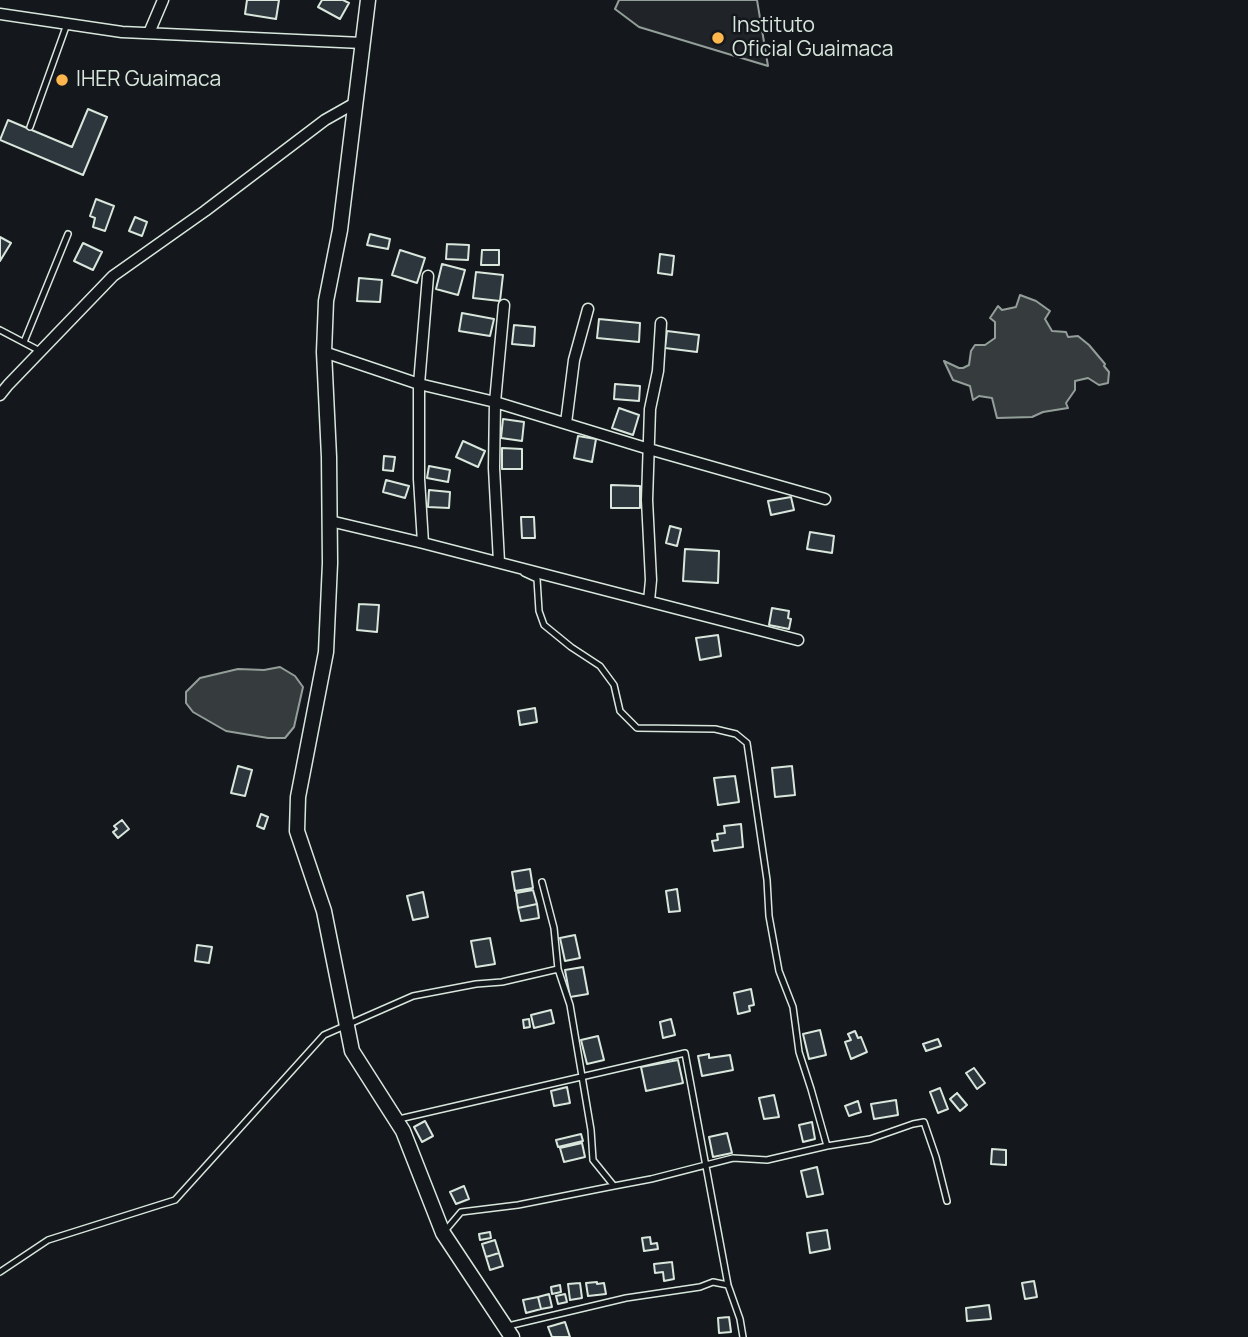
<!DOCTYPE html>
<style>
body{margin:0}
canvas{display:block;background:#14181c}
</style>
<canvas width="1248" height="1337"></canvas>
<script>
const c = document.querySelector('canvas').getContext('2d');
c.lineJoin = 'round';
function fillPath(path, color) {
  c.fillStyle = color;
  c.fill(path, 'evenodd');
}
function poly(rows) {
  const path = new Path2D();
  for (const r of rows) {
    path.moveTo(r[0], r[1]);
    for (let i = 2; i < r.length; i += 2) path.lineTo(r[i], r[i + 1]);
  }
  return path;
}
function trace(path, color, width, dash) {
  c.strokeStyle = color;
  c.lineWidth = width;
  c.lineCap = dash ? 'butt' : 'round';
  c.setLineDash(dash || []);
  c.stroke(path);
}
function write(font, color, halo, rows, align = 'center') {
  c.font = font + ' Manrope,sans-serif';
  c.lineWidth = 5;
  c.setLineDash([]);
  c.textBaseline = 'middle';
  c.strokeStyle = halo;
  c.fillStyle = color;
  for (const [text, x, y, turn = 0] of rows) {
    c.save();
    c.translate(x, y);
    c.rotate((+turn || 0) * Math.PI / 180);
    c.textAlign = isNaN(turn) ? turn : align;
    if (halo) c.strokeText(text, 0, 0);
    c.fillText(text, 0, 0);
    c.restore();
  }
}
const green = poly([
 [619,0,757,0,768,66,639,27,615,9,619,0]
]);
fillPath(green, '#202428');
trace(green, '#939e99', 2);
const water = poly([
 [1020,295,1036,301,1050,311,1045,319,1052,331,1066,332,1068,337,1078,336,1089,345,1105,364,1104,366,1109,372,1108,383,1099,385,1088,378,1075,381,1075,390,1066,403,1068,408,1043,412,1032,417,997,418,992,398,979,396,973,400,970,386,953,380,944,361,959,368,963,368,969,365,971,351,975,345,985,345,995,338,995,322,990,318,998,306,1002,310,1016,307,1020,295],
 [280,667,295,676,303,687,294,727,285,738,268,738,226,731,193,712,186,703,186,692,200,678,238,669,264,670,280,667]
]);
fillPath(water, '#363b3e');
trace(water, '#939e99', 2);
const building = poly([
 [247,0,279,0,276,19,245,14,247,0],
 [322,0,343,0,349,3,340,19,318,7,322,0],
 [88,109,107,117,83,175,0,140,8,120,72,147,88,109],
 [96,199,114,206,105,231,93,227,95,218,90,216,96,199],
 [135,217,147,222,142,236,129,231,135,217],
 [370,234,390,239,388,249,367,245,370,234],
 [0,237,11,243,0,261,0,237],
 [83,243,102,252,93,270,74,261,83,243],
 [447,244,469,245,468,260,446,259,447,244],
 [400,250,425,258,417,283,392,275,400,250],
 [482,250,499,250,499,265,481,265,482,250],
 [660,254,674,256,672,275,658,273,660,254],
 [442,264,465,270,458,295,436,289,442,264],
 [476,272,503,275,500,301,473,298,476,272],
 [359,278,382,280,380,302,357,301,359,278],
 [462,313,494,319,490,336,459,331,462,313],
 [599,319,640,323,639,342,597,338,599,319],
 [514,325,535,327,534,346,512,344,514,325],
 [667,331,699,335,697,352,665,348,667,331],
 [615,384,640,386,639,401,614,399,615,384],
 [619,408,639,415,633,435,612,428,619,408],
 [503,419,524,422,522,441,501,438,503,419],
 [578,436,596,439,592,462,574,458,578,436],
 [463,441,485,451,478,467,456,457,463,441],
 [502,448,522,449,522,469,502,469,502,448],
 [384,456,395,457,393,471,383,470,384,456],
 [429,466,450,470,448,482,427,478,429,466],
 [386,480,409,486,405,498,383,492,386,480],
 [611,485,640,486,640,508,611,508,611,485],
 [429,490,450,492,449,508,428,507,429,490],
 [791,497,794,510,771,515,768,501,791,497],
 [521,517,534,517,535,538,522,538,521,517],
 [670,526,681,529,677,546,666,543,670,526],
 [810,532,834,536,832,553,807,549,810,532],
 [685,549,719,551,718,583,683,581,685,549],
 [359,604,379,605,377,632,357,630,359,604],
 [772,608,789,611,788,618,791,619,789,629,769,625,772,608],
 [718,635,721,656,700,660,696,638,718,635],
 [535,708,537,722,520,725,518,711,535,708],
 [238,766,252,770,245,796,231,793,238,766],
 [792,766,795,795,775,797,772,768,792,766],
 [735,776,739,802,718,805,714,778,735,776],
 [261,814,268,817,264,829,257,826,261,814],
 [122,820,129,829,118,838,113,832,117,829,114,826,122,820],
 [741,824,743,847,714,851,712,841,718,840,717,834,725,833,724,826,741,824],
 [530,869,533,888,515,891,512,872,530,869],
 [677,889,680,911,669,912,666,891,677,889],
 [533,890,537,904,518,908,516,893,533,890],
 [423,892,428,917,413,920,407,896,423,892],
 [537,904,539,918,521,921,518,908,537,904],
 [575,935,580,958,565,961,560,938,575,935],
 [490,938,495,964,476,967,471,941,490,938],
 [197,945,212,947,209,963,195,961,197,945],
 [583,967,588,994,570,997,565,970,583,967],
 [751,989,754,1005,749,1006,750,1011,738,1014,734,993,751,989],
 [551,1010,554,1023,534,1028,531,1015,551,1010],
 [529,1019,530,1027,524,1028,523,1020,529,1019],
 [671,1019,675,1035,663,1038,660,1022,671,1019],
 [820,1030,826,1055,809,1059,803,1034,820,1030],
 [855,1031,858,1038,861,1037,867,1052,851,1059,845,1042,851,1040,848,1034,855,1031],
 [598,1036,604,1060,587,1064,581,1040,598,1036],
 [938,1039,941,1046,926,1051,923,1044,938,1039],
 [709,1054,709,1058,730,1055,733,1070,702,1076,698,1056,709,1054],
 [678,1060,683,1083,646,1091,641,1067,678,1060],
 [974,1068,985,1083,977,1089,966,1073,974,1068],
 [567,1087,570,1103,554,1106,551,1091,567,1087],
 [940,1088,948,1109,938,1113,930,1092,940,1088],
 [957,1093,967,1105,960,1111,950,1099,957,1093],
 [774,1095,779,1117,764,1119,759,1098,774,1095],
 [896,1100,898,1115,874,1119,871,1104,896,1100],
 [858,1101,861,1112,849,1116,845,1106,858,1101],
 [425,1121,433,1136,422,1142,414,1127,425,1121],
 [812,1122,815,1139,803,1142,799,1125,812,1122],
 [727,1133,732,1153,713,1157,709,1137,727,1133],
 [581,1134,583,1141,558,1147,556,1140,581,1134],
 [582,1143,585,1157,564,1162,560,1148,582,1143],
 [992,1149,1006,1150,1006,1165,991,1164,992,1149],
 [817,1167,823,1194,807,1197,801,1171,817,1167],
 [464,1186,469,1199,456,1204,450,1192,464,1186],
 [827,1230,830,1249,810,1253,807,1233,827,1230],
 [490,1232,491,1238,480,1240,479,1234,490,1232],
 [650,1237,651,1244,657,1243,658,1249,644,1251,642,1238,650,1237],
 [495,1240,499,1253,486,1257,482,1244,495,1240],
 [499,1253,503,1266,490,1270,486,1257,499,1253],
 [672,1262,674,1279,664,1281,663,1272,655,1273,654,1264,672,1262],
 [1034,1281,1037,1297,1025,1299,1022,1283,1034,1281],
 [597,1282,597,1284,604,1283,606,1294,588,1296,586,1283,597,1282],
 [580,1283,582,1298,570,1300,568,1284,580,1283],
 [560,1285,561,1292,552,1294,551,1287,560,1285],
 [549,1294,552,1307,541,1309,538,1297,549,1294],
 [565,1294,567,1302,558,1304,556,1296,565,1294],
 [538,1297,541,1309,526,1313,523,1300,538,1297],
 [989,1305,991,1319,967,1321,966,1308,989,1305],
 [729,1317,731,1332,719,1333,718,1318,729,1317],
 [565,1322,570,1337,552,1337,548,1327,565,1322]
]);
fillPath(building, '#2c363c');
trace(building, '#d8e6dc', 2);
const service = poly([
 [30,127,67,24],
 [0,330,40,351],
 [24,342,68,234],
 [524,573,537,579,539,611,544,625,571,647,600,666,614,685,620,711,637,728,715,729,736,734,747,743,767,880,769,916,779,971,793,1007,799,1052,811,1089,827,1146,870,1139,913,1124,924,1122,936,1157,947,1201],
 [542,882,554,928,558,969,570,1005,591,1130,593,1160,614,1186,651,1179,733,1158,767,1160,827,1146],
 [399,1119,685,1053,728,1285,740,1319,743,1337],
 [445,1231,461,1212,518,1205,614,1186],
 [0,1272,48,1240,175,1200,324,1035,413,996,476,984,502,982,558,969],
 [508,1326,626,1298,700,1287,713,1282,728,1285]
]);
const minor = poly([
 [0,14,122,32,362,43],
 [149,33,163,0],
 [428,276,419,384,419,479,423,543,798,640],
 [324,352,419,384,495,402,649,449,825,499],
 [0,395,8,385,113,276,205,211,325,120,355,103],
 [566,423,574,360,588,309],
 [330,521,423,543],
 [499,562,494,468,495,402,504,305],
 [649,601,651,580,647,500,650,409,658,371,661,323]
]);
const tertiary = poly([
 [368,0,340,230,326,301,324,352,329,457,330,563,326,652,298,797,297,831,324,911,352,1051,403,1131,443,1233,512,1337]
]);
trace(service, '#d8e6dc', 8);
trace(minor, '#d8e6dc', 13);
trace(tertiary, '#d8e6dc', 17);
trace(service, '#14181c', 5);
trace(minor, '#14181c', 10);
trace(tertiary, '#14181c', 14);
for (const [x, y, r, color] of [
 [718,38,7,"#ffb74d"],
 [62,80,7,"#ffb74d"]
]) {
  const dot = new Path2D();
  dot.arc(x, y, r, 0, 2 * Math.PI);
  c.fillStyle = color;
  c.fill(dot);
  trace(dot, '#14181c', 2.5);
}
write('21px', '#d8e6dc', '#14181c', [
 ["Instituto",732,26],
 ["Oficial Guaimaca",732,50],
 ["IHER Guaimaca",76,80]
], 'left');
</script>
